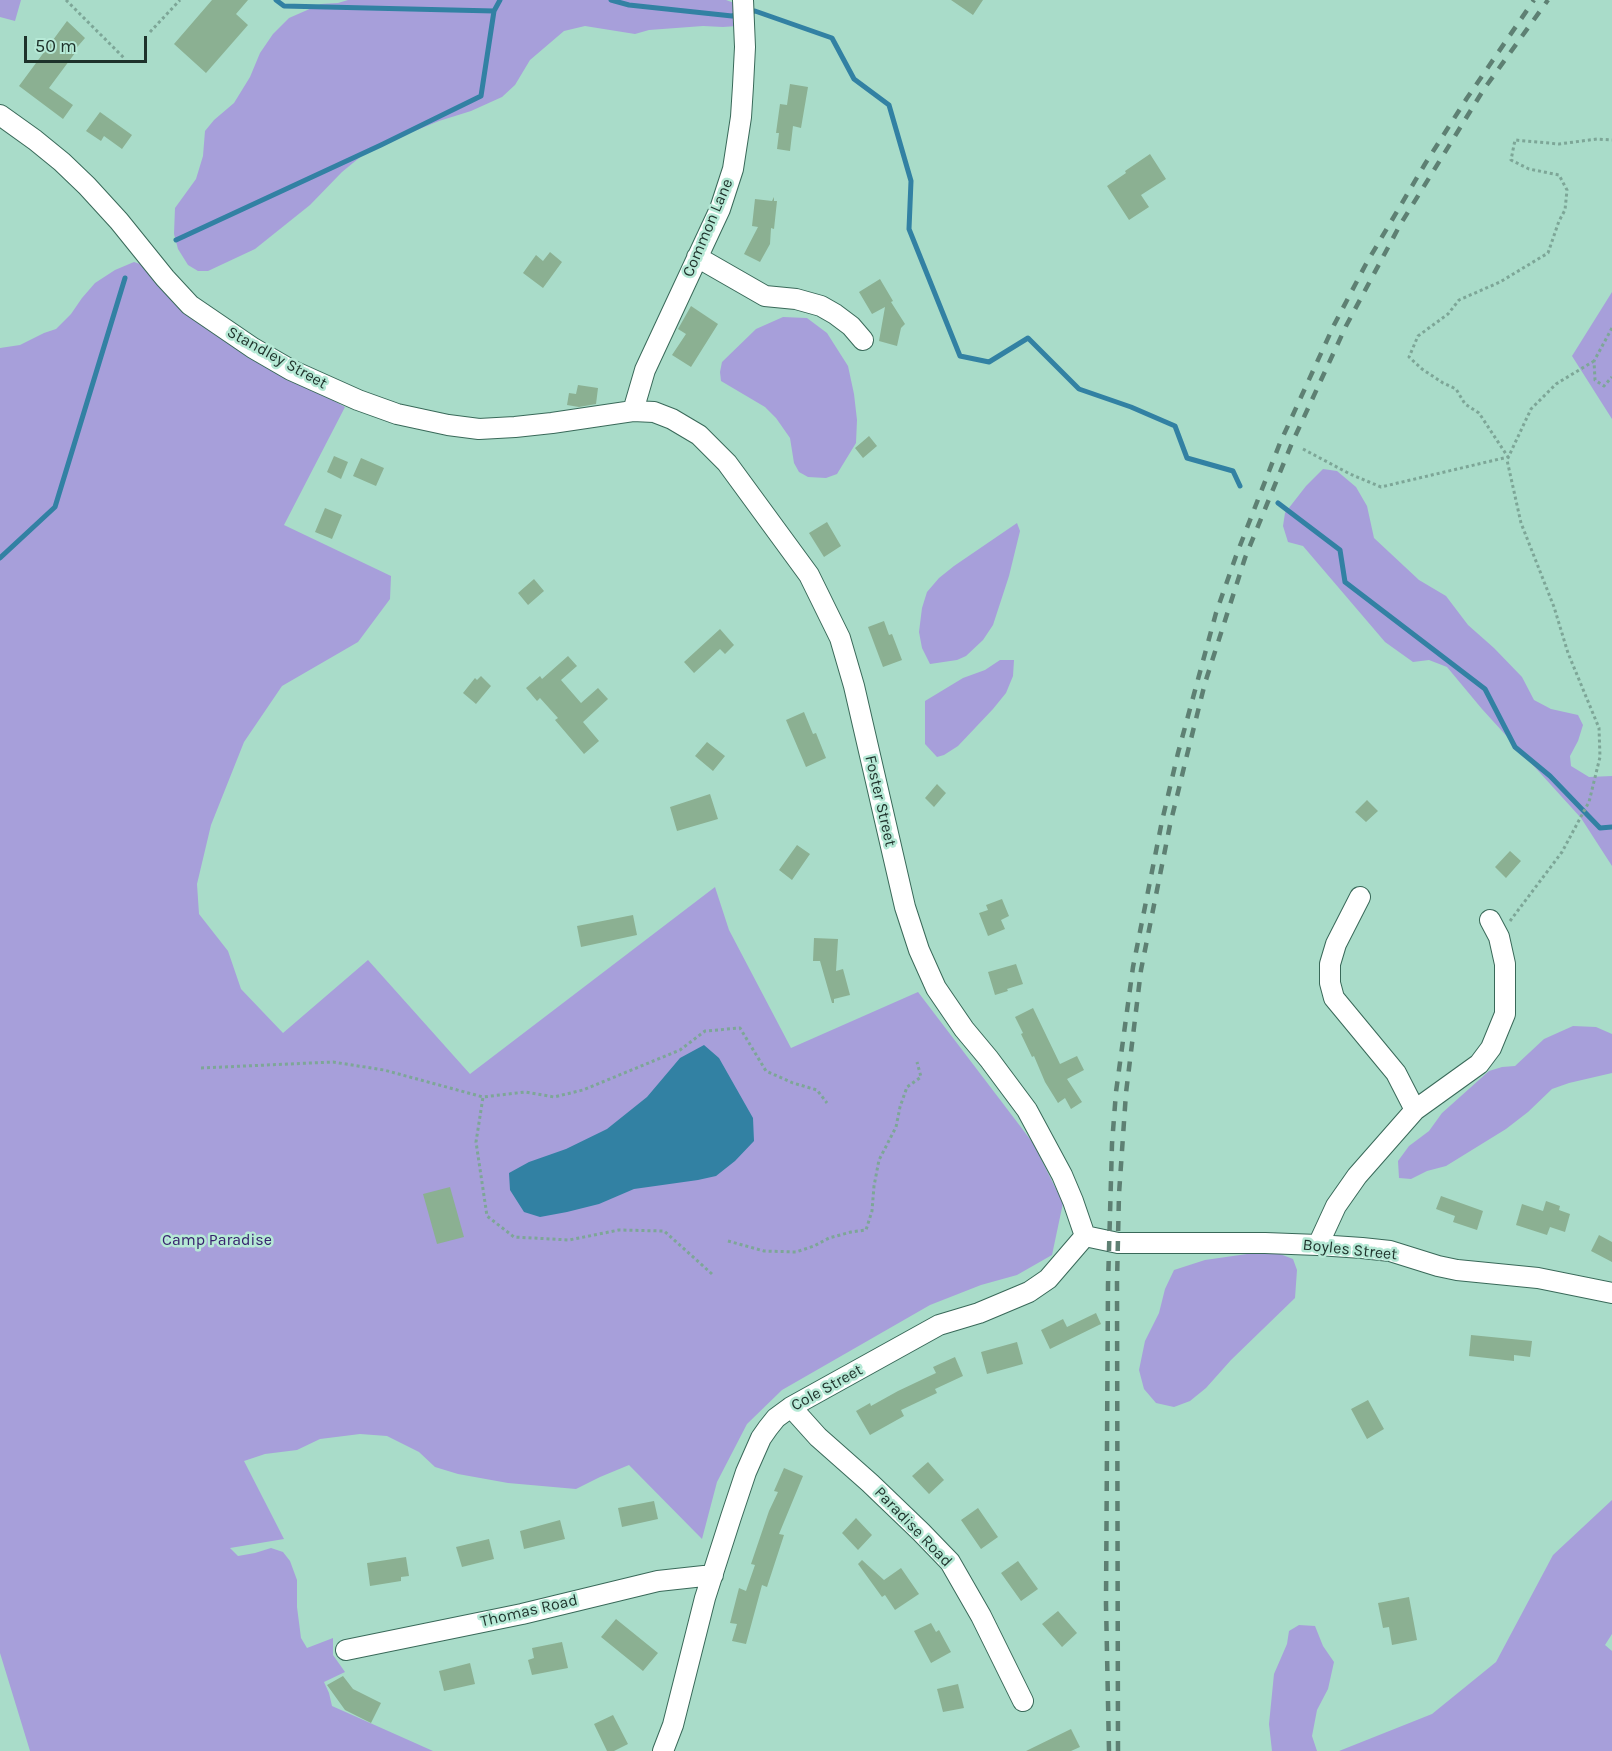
<!DOCTYPE html>
<style>
body{margin:0}
#map{position:relative;width:1612px;height:1751px;overflow:hidden;background:#a9dcc9;font-family:Karla,sans-serif}
canvas{display:block}
.scale{position:absolute;left:24px;top:36px;width:123px;height:27px;box-sizing:border-box;border:3px solid #1e322b;border-top:0;padding-left:8px;font-size:18px;line-height:21px;white-space:nowrap;color:#1e322b;-webkit-text-stroke:4px #b6e9d6;paint-order:stroke}
</style>
<div id="map">
<canvas width="1612" height="1751"></canvas>
<div class="scale">50 m</div>
</div>
<script>
const c = document.querySelector('canvas').getContext('2d');
c.lineJoin = 'round';
function fillPath(path, color) {
  c.fillStyle = color;
  c.fill(path, 'evenodd');
}
function poly(rows) {
  const path = new Path2D();
  for (const r of rows) {
    path.moveTo(r[0], r[1]);
    for (let i = 2; i < r.length; i += 2) path.lineTo(r[i], r[i + 1]);
  }
  return path;
}
function trace(path, color, width, dash) {
  c.strokeStyle = color;
  c.lineWidth = width;
  c.lineCap = dash ? 'butt' : 'round';
  c.setLineDash(dash || []);
  c.stroke(path);
}
function write(font, color, halo, rows, align = 'center') {
  c.font = font + ' Karla,sans-serif';
  c.lineWidth = 5;
  c.setLineDash([]);
  c.textBaseline = 'middle';
  c.strokeStyle = halo;
  c.fillStyle = color;
  for (const [text, x, y, turn = 0] of rows) {
    c.save();
    c.translate(x, y);
    c.rotate((+turn || 0) * Math.PI / 180);
    c.textAlign = isNaN(turn) ? turn : align;
    if (halo) c.strokeText(text, 0, 0);
    c.fillText(text, 0, 0);
    c.restore();
  }
}
fillPath(poly([
 [0,0,21,0,15,21,0,17],
 [348,0,726,0,737,4,737,26,723,27,703,26,649,30,635,34,585,26,564,31,530,60,515,85,502,97,471,111,439,121,370,149,342,172,310,205,255,249,208,271,198,271,188,265,178,249,174,234,175,208,196,179,203,156,205,131,214,120,234,103,250,77,260,53,273,34,289,18,321,4,338,3],
 [134,262,146,266,148,273,174,303,226,340,345,407,284,525,391,576,390,599,358,642,282,686,244,742,211,825,197,884,199,914,228,951,241,989,283,1033,368,960,470,1074,715,887,729,930,791,1048,918,992,1033,1143,1063,1203,1052,1255,1017,1275,981,1285,930,1305,782,1390,747,1424,717,1482,702,1539,629,1465,600,1477,576,1489,508,1483,458,1474,435,1467,419,1452,387,1436,360,1434,320,1439,297,1450,265,1454,244,1461,284,1539,230,1548,238,1556,255,1553,271,1548,283,1552,290,1561,297,1580,297,1607,301,1638,307,1648,333,1638,333,1655,345,1672,324,1682,329,1693,332,1706,433,1751,30,1751,0,1653,0,348,20,345,44,333,56,329,71,314,82,298,95,283,115,270],
 [1612,292,1612,419,1572,356],
 [783,317,807,318,827,333,848,366,854,394,857,420,856,443,837,474,826,478,808,477,799,472,794,463,790,438,776,418,765,407,721,381,720,372,722,362,756,329],
 [1323,469,1337,471,1356,487,1367,506,1374,538,1419,580,1446,596,1468,625,1494,648,1522,677,1534,700,1551,709,1578,715,1583,725,1578,741,1570,756,1571,766,1589,777,1612,776,1612,866,1581,818,1482,709,1447,667,1429,660,1413,662,1385,642,1303,546,1288,542,1283,526,1285,513,1306,486],
 [1017,523,1020,531,1009,576,993,625,983,640,966,656,957,660,930,664,922,648,919,632,922,608,927,592,939,578,954,566],
 [1000,660,1014,660,1013,676,1006,693,993,709,958,746,944,755,937,757,925,744,925,701,963,678,985,670],
 [1573,1026,1596,1027,1612,1034,1612,1073,1569,1083,1552,1089,1528,1112,1506,1129,1446,1166,1427,1171,1411,1179,1399,1178,1398,1161,1409,1146,1429,1131,1442,1113,1489,1071,1502,1067,1515,1066,1544,1039],
 [1261,1252,1280,1254,1293,1259,1297,1270,1295,1298,1231,1360,1206,1388,1190,1401,1174,1407,1156,1403,1144,1389,1139,1370,1145,1341,1159,1313,1165,1289,1174,1270,1205,1260],
 [1612,1500,1612,1634,1605,1645,1612,1651,1612,1751,1339,1751,1432,1714,1496,1662,1553,1555],
 [1299,1625,1315,1626,1323,1646,1334,1662,1328,1689,1317,1710,1312,1736,1317,1751,1272,1751,1269,1724,1274,1674,1287,1644,1289,1631]
]), '#a79fda');
fillPath(poly([
 [704,1045,719,1058,753,1118,754,1141,735,1161,716,1176,698,1180,634,1189,599,1204,567,1212,540,1217,524,1212,510,1190,509,1173,529,1162,566,1149,607,1129,647,1097,680,1058]
]), '#3281a3');
trace(poly([
 [276,0,284,6,494,11],
 [611,0,629,5,732,16,739,14],
 [749,12,755,11,832,38,854,79,889,105,911,181,909,229,960,356,989,362,1028,338,1079,389,1131,407,1175,426,1187,458,1233,471,1240,486],
 [176,240,381,145,481,96,494,11,500,0],
 [1278,503,1340,550,1345,582,1485,689,1515,747,1550,776,1600,828,1612,827],
 [0,558,55,507,125,278]
]), '#3281a3', 5);
fillPath(poly([
 [212,0,248,0,236,14,248,25,206,73,174,44],
 [951,0,983,0,973,15],
 [67,21,85,38,73,52,75,53,49,88,73,105,63,119,19,86],
 [790,84,808,87,801,128,793,126,790,151,777,149,779,133,776,133,780,104,787,105],
 [100,112,132,135,122,149,104,136,101,141,86,131],
 [1150,154,1166,179,1141,195,1149,207,1129,220,1107,186,1126,173,1125,171],
 [774,197,774,201,777,201,774,229,771,228,770,244,760,262,744,254,758,227,752,226,755,199,772,201],
 [550,252,562,262,543,288,523,273,536,255,543,261],
 [880,279,893,301,891,302,905,324,901,328,897,346,879,341,885,307,872,314,859,292],
 [691,306,718,324,691,367,672,355,686,334,678,329],
 [578,385,598,388,596,404,579,407,567,405,569,393,576,394],
 [869,436,877,446,863,458,855,448],
 [334,456,348,462,341,479,327,472],
 [361,458,384,468,376,486,353,476],
 [325,508,342,515,332,539,315,532],
 [827,522,841,546,824,557,809,533],
 [534,579,544,591,528,605,518,593],
 [884,621,889,635,892,634,902,660,883,667,868,627],
 [720,629,734,645,725,654,720,649,694,673,684,662],
 [568,656,577,666,561,680,581,703,598,688,608,699,583,722,599,741,584,754,555,720,558,718,540,698,537,701,526,688,540,676,542,679],
 [481,676,491,686,476,704,463,693,475,678,477,680],
 [804,712,813,734,816,733,826,758,806,767,786,720],
 [707,742,725,756,713,771,695,756],
 [937,784,946,793,934,807,925,798],
 [710,794,718,819,677,831,670,807],
 [1367,800,1378,811,1366,822,1355,812],
 [797,845,810,854,792,880,779,870],
 [1510,851,1521,861,1506,878,1495,867],
 [1002,899,1009,916,1001,920,1005,929,988,936,979,913,988,910,986,905],
 [633,915,637,935,581,947,577,926],
 [814,938,838,939,836,971,843,969,850,995,834,999,834,1003,832,1003,820,961,813,961],
 [1016,964,1023,984,1007,989,1008,991,995,995,988,972],
 [1033,1008,1060,1064,1077,1056,1084,1070,1067,1079,1082,1102,1071,1109,1065,1098,1058,1103,1045,1082,1034,1056,1032,1057,1021,1034,1023,1033,1015,1017],
 [450,1187,464,1237,437,1244,423,1194],
 [1441,1196,1483,1211,1477,1230,1453,1222,1455,1216,1436,1209],
 [1546,1201,1560,1206,1559,1210,1570,1214,1565,1232,1550,1227,1547,1235,1516,1225,1522,1204,1543,1211],
 [1599,1235,1612,1242,1612,1262,1591,1251],
 [1096,1313,1101,1324,1050,1349,1041,1330,1063,1319,1067,1327],
 [1471,1335,1532,1341,1530,1357,1514,1355,1514,1361,1469,1356],
 [1017,1342,1023,1364,987,1374,981,1352],
 [955,1357,963,1376,935,1389,937,1393,901,1410,904,1416,870,1435,856,1411,870,1403,871,1406,898,1391,936,1373,933,1367],
 [1368,1400,1384,1429,1367,1439,1351,1409],
 [928,1462,944,1480,929,1494,912,1476],
 [784,1468,803,1476,779,1534,784,1535,767,1587,762,1585,746,1644,732,1641,737,1624,730,1623,739,1588,746,1591,755,1565,751,1564,769,1511,778,1492,774,1491],
 [654,1501,658,1519,622,1527,618,1508],
 [978,1508,998,1537,981,1549,961,1520],
 [856,1518,872,1535,858,1550,842,1533],
 [560,1520,565,1539,524,1549,520,1531],
 [489,1539,494,1559,462,1567,456,1547],
 [406,1557,409,1576,401,1577,401,1581,370,1586,367,1563],
 [862,1560,884,1580,901,1568,919,1594,895,1610,885,1595,882,1597,858,1564],
 [1018,1561,1038,1589,1021,1601,1001,1573],
 [1409,1597,1417,1640,1392,1645,1389,1627,1383,1628,1378,1603],
 [1058,1611,1077,1633,1062,1647,1042,1624],
 [616,1619,658,1653,643,1671,601,1637],
 [931,1623,936,1632,939,1630,951,1652,931,1663,914,1631],
 [562,1642,568,1668,532,1675,528,1660,534,1658,532,1648],
 [470,1663,475,1684,444,1691,439,1671],
 [343,1676,353,1689,381,1703,371,1723,345,1710,327,1685],
 [958,1684,964,1708,943,1712,937,1689],
 [613,1715,628,1744,614,1751,607,1751,594,1724],
 [1071,1729,1080,1747,1071,1751,1026,1751]
]), '#8bb092');
const minor = poly([
 [0,115,35,140,62,162,87,186,119,221,165,278,190,305,253,348,291,370,358,400,397,414,448,425,479,429,515,427,552,423,633,411,654,412,672,419,699,435,727,463,809,575,840,638,854,686,905,907,919,950,936,988,964,1029,989,1059,1027,1110,1062,1175,1073,1201,1085,1236],
 [697,257,765,296,796,299,821,306,835,314,851,326,863,340],
 [633,411,645,370,720,209,733,169,741,117,743,86,745,47,743,0],
 [1360,897,1336,944,1330,964,1330,983,1334,998,1396,1073,1415,1110,1479,1064,1491,1048,1505,1014,1505,964,1499,937,1490,920],
 [1085,1236,1118,1243,1265,1243,1318,1245,1362,1248,1390,1251,1438,1266,1457,1270,1538,1278,1612,1293],
 [1318,1245,1336,1206,1357,1176,1415,1110],
 [791,1407,818,1437,870,1483,921,1532,950,1562,981,1616,1023,1701],
 [346,1650,522,1614,658,1581,713,1575],
 [663,1751,673,1725,705,1598,731,1517,746,1472,761,1438,768,1428,776,1418,791,1407,939,1325,979,1313,1029,1292,1048,1279,1085,1236]
]);
trace(minor, '#396959', 22);
trace(poly([
 [66,0,124,58],
 [150,32,180,0],
 [1612,328,1594,361,1595,380,1604,386,1612,377],
 [1303,449,1350,474,1381,487,1508,457,1479,413,1465,404,1456,389,1443,383,1422,369,1409,357,1418,336,1448,314,1459,300,1500,282,1548,253,1559,221,1565,210,1567,190,1559,175,1529,169,1511,160,1515,140,1559,144,1597,139,1612,140],
 [1510,921,1562,852,1584,811,1589,802,1600,757,1599,728,1568,653,1554,607,1521,523,1507,460,1531,409,1556,384,1594,361],
 [201,1068,333,1062,384,1070,483,1097],
 [728,1241,764,1251,796,1252,814,1246,829,1238,851,1232,866,1230,872,1211,874,1186,879,1160,896,1127,900,1107,907,1087,921,1077,917,1062],
 [712,1274,664,1231,619,1230,569,1240,514,1237,487,1216,476,1142,483,1097,525,1092,554,1097,583,1090,680,1050,705,1031,740,1028,766,1071,793,1083,817,1090,827,1103]
]), '#7da697', 3, [3, 3]);
trace(minor, '#fff', 20);
trace(poly([
 [1109,1751,1106,1604,1108,1285,1112,1144,1116,1092,1133,967,1162,821,1178,753,1216,613,1236,556,1280,443,1334,325,1366,264,1425,164,1467,98,1534,0],
 [1118,1751,1117,1282,1119,1194,1126,1093,1141,970,1170,825,1187,755,1205,683,1245,558,1292,443,1346,326,1400,225,1484,89,1548,0]
]), '#5e8073', 4.5, [10, 10]);
write('16px', '#1e322b', '#b6e9d6', [
 ["Common Lane",708,228,-67],
 ["Standley Street",277,358,29],
 ["Foster Street",880,801,77],
 ["Boyles Street",1350,1250,6],
 ["Cole Street",827,1388,-29],
 ["Paradise Road",913,1527,46],
 ["Thomas Road",529,1611,-13]
]);
write('16px', '#37236d', '#b6e9d6', [
 ["Camp Paradise",217,1240]
]);
</script>
